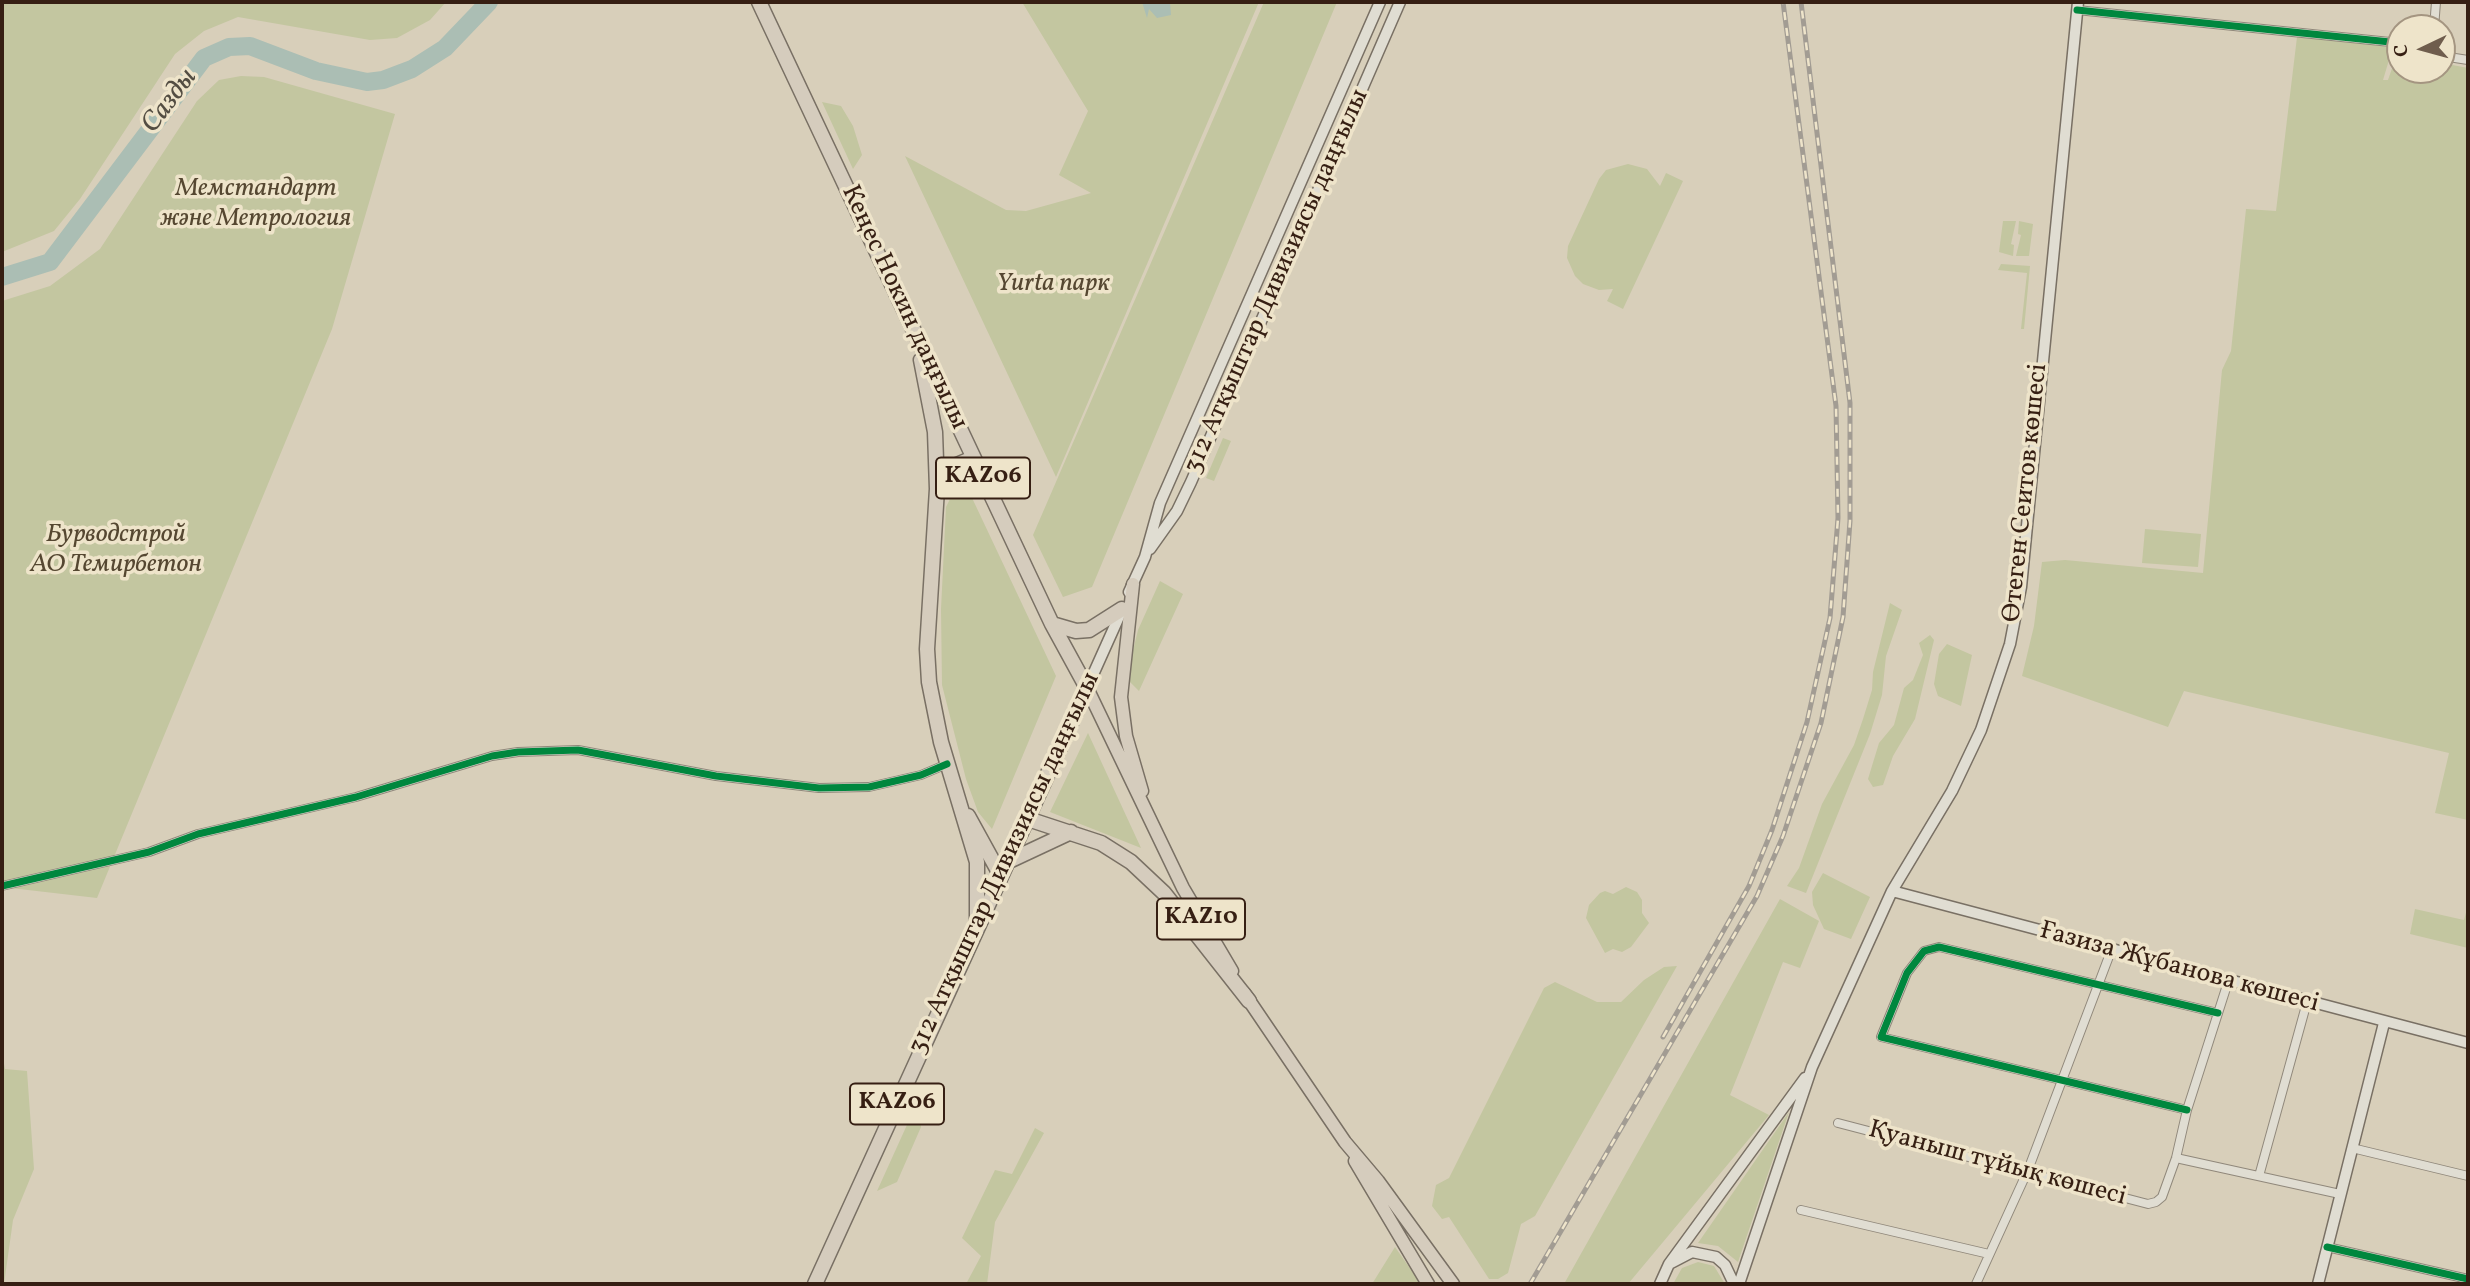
<!DOCTYPE html>
<meta charset="utf-8">
<style>
body{margin:0}
#map{position:relative;width:2470px;height:1286px;overflow:hidden;background:#d8cfba;font-family:Vollkorn,serif}
canvas{display:block}
.frame{position:absolute;inset:0;border:4px solid #361f13;pointer-events:none}
.north{position:absolute;left:2386px;top:14px;width:70px;height:70px;box-sizing:border-box;background:#eee4ca;border:2px solid #a49581;border-radius:50%;rotate:265deg;font-size:19px;font-weight:700;line-height:28px;text-align:center;color:#361f13}
.north::after{content:'';display:block;margin:auto;width:24px;height:32px;background:#6f5d4d;clip-path:polygon(50% 0,100% 100%,50% 72%,0 100%)}
</style>
<div id="map">
<canvas width="2470" height="1286"></canvas>
<div class="frame"></div>
<div class="north">С</div>
</div>
<script>
const c = document.querySelector('canvas').getContext('2d');
c.lineJoin = 'round';
function fillPath(path, color) {
  c.fillStyle = color;
  c.fill(path, 'evenodd');
}
function poly(rows) {
  const path = new Path2D();
  for (const r of rows) {
    path.moveTo(r[0], r[1]);
    for (let i = 2; i < r.length; i += 2) path.lineTo(r[i], r[i + 1]);
  }
  return path;
}
function trace(path, color, width, dash) {
  c.strokeStyle = color;
  c.lineWidth = width;
  c.lineCap = dash ? 'butt' : 'round';
  c.setLineDash(dash || []);
  c.stroke(path);
}
function write(font, color, halo, rows, align = 'center') {
  c.font = font + ' Vollkorn,serif';
  c.lineWidth = 7;
  c.setLineDash([]);
  c.textBaseline = 'middle';
  c.strokeStyle = halo;
  c.fillStyle = color;
  for (const [text, x, y, turn = 0] of rows) {
    c.save();
    c.translate(x, y);
    c.rotate((+turn || 0) * Math.PI / 180);
    c.textAlign = isNaN(turn) ? turn : align;
    if (halo) c.strokeText(text, 0, 0);
    c.fillText(text, 0, 0);
    c.restore();
  }
}
fillPath(poly([
 [2,2,446,2,430,20,397,38,370,40,238,17,204,31,175,54,80,199,54,231,2,252],
 [1022,2,1259,2,1056,477,905,156,1006,210,1026,211,1091,193,1059,175,1088,111],
 [1264,2,1337,2,1092,587,1063,597,1033,535],
 [2297,37,2383,46,2392,50,2383,80,2388,80,2398,51,2400,70,2442,70,2442,63,2468,68,2468,820,2435,813,2449,753,2184,691,2168,727,2022,676,2034,626,2042,562,2065,560,2203,573,2222,370,2231,351,2246,209,2276,211],
 [241,76,264,77,395,114,332,329,97,898,2,887,2,301,50,286,100,249,197,101,219,80],
 [822,102,841,106,853,126,862,155,853,169],
 [1628,164,1647,169,1660,186,1666,173,1683,181,1623,309,1607,301,1613,289,1599,290,1583,284,1575,276,1567,258,1568,246,1599,179,1606,170],
 [2003,221,2016,221,2011,244,2014,245,2013,256,1999,252],
 [2019,221,2033,224,2029,256,2016,256,2021,235,2018,234],
 [2001,264,2030,266,2024,329,2021,329,2027,273,1998,270],
 [1223,438,1231,441,1214,481,1206,478],
 [965,483,1056,676,992,829,978,812,966,779,942,685,941,609,946,507,954,491],
 [2145,529,2201,534,2198,567,2142,563],
 [1160,581,1183,594,1139,691,1130,682,1131,659,1138,630],
 [1890,603,1902,610,1886,656,1882,695,1870,734,1806,893,1787,886,1799,868,1822,804,1854,745,1863,719,1872,690,1873,672],
 [1930,635,1934,640,1915,719,1893,756,1883,785,1873,787,1868,779,1879,743,1894,725,1904,688,1913,680,1923,655,1919,643],
 [1947,644,1972,655,1961,706,1938,696,1934,684,1939,654],
 [1088,733,1141,848,1050,812],
 [1823,873,1870,897,1851,939,1824,929,1813,905,1812,892],
 [1626,887,1637,892,1642,900,1642,913,1649,923,1631,947,1622,952,1613,949,1605,953,1586,918,1589,905,1600,893,1605,891,1613,894],
 [1780,899,1819,921,1800,968,1783,962,1730,1095,1769,1115,1628,1284,1564,1284],
 [2468,905,2468,948,2410,934,2415,909,2464,920],
 [1677,966,1535,1216,1521,1224,1508,1273,1498,1279,1489,1279,1449,1217,1442,1219,1432,1206,1436,1185,1449,1178,1544,988,1555,982,1597,1002,1621,1002,1644,980,1664,967],
 [2,1052,5,1069,27,1071,34,1169,13,1220,4,1284,2,1284],
 [916,1105,921,1127,897,1182,877,1191],
 [1789,1112,1738,1262,1718,1246,1698,1243],
 [1035,1128,1044,1133,995,1222,987,1284,966,1284,981,1256,962,1238,995,1170,1012,1174],
 [1395,1247,1421,1284,1372,1284],
 [1698,1262,1714,1266,1725,1284,1673,1284,1682,1268]
]), '#c3c6a0');
fillPath(poly([
 [1142,2,1170,2,1171,15,1157,18,1149,9,1147,18]
]), '#abbeb4');
trace(poly([
 [2,277,50,262,204,58,229,47,250,46,316,71,367,82,383,80,412,69,445,48,489,2]
]), '#abbeb4', 18);
const street = poly([
 [2077,10,2400,43],
 [2434,28,2436,2],
 [2442,56,2468,60],
 [2,886,149,852,198,834,356,797,492,756,518,752,578,750,716,776,819,788,869,787,921,775,947,764],
 [2187,1110,1881,1037,1907,973,1924,951,1939,947,2218,1013],
 [1838,1123,2148,1204,2156,1202,2162,1197,2176,1158,2187,1110,2228,982],
 [2352,1148,2468,1176],
 [2176,1158,2340,1194],
 [2259,1176,2307,1002],
 [1801,1210,1989,1254],
 [2327,1247,2468,1279],
 [1976,1284,2028,1170,2111,951]
]);
const secondary = poly([
 [1150,549,1177,511,1191,482,1400,2],
 [1129,592,1145,557,1160,503,1380,2],
 [1087,688,1122,610],
 [1892,891,2468,1043],
 [1669,1264,1805,1078],
 [1660,1284,1669,1264,1692,1252,1716,1257,1725,1265,1734,1284],
 [1739,1284,1812,1067,1892,891,1952,791,1981,730,2010,644,2021,587,2078,2],
 [2318,1284,2384,1023]
]);
const primary = poly([
 [1133,584,1121,697,1126,736,1142,791],
 [1087,688,1183,888,1232,971],
 [1244,993,1345,1142,1378,1181,1453,1284],
 [1355,1161,1428,1284]
]);
const highway = poly([
 [759,2,1052,624,1087,688,815,1284],
 [921,360,935,432,937,489,927,649,929,682,941,742,977,862,977,919],
 [937,489,952,467,973,458],
 [1052,624,1076,631,1089,630,1122,609],
 [968,816,1001,876],
 [1028,819,1101,843,1131,862,1164,893,1249,1001],
 [1009,861,1071,832]
]);
trace(street, '#90887b', 10);
trace(secondary, '#797064', 13);
trace(primary, '#797064', 15);
trace(highway, '#797064', 17);
trace(street, '#e0ddd2', 8);
trace(secondary, '#e0ddd2', 10);
trace(primary, '#d5ccbd', 12);
trace(highway, '#d5ccbd', 14);
const rail = poly([
 [1663,1037,1749,886,1772,830,1807,722,1830,618,1838,518,1836,406,1783,2],
 [1530,1284,1757,896,1783,836,1821,723,1843,617,1850,521,1850,403,1801,2]
]);
trace(rail, '#a29c93', 5);
trace(rail, '#eee4ca', 2.5, [8]);
trace(poly([
 [2077,10,2400,43],
 [2,886,149,852,198,834,356,797,492,756,518,752,578,750,716,776,819,788,869,787,921,775,947,764],
 [2187,1110,1881,1037,1907,973,1924,951,1939,947,2218,1013],
 [2327,1247,2468,1279]
]), '#00873e', 7);
for (const [x, y, w] of [
 [983,478,94],
 [1201,919,88],
 [897,1104,94]
]) {
  const box = new Path2D();
  box.roundRect(x - w / 2, y - 20.5, w, 41, 5);
  c.fillStyle = '#eee4ca';
  c.fill(box);
  trace(box, '#361f13', 2);
}
write('bold 24px', '#361f13', null, [
 ["KАZ06",983,478],
 ["KAZ10",1201,919],
 ["KАZ06",897,1104]
]);
write('italic 26px', '#554731', '#eee4ca', [
 ["Мемстандарт",256,190],
 ["және Метрология",256,220],
 ["Yurta парк",1053,285],
 ["Бурводстрой",116,536],
 ["АО Темирбетон",116,566]
]);
write('26px', '#361f13', '#eee4ca', [
 ["312 Атқыштар Дивизиясы даңғылы",1278,282,-66],
 ["Кеңес Нокин даңғылы",903,308,65],
 ["Өтеген Сеитов көшесі",2027,493,-84],
 ["312 Атқыштар Дивизиясы даңғылы",1006,864,-65],
 ["Ғазиза Жұбанова көшесі",2179,969,15],
 ["Қуаныш тұйық көшесі",1997,1165,15]
]);
write('italic 28px', '#534d42', '#eee4ca', [
 ["Сазды",171,102,-53]
]);
</script>
